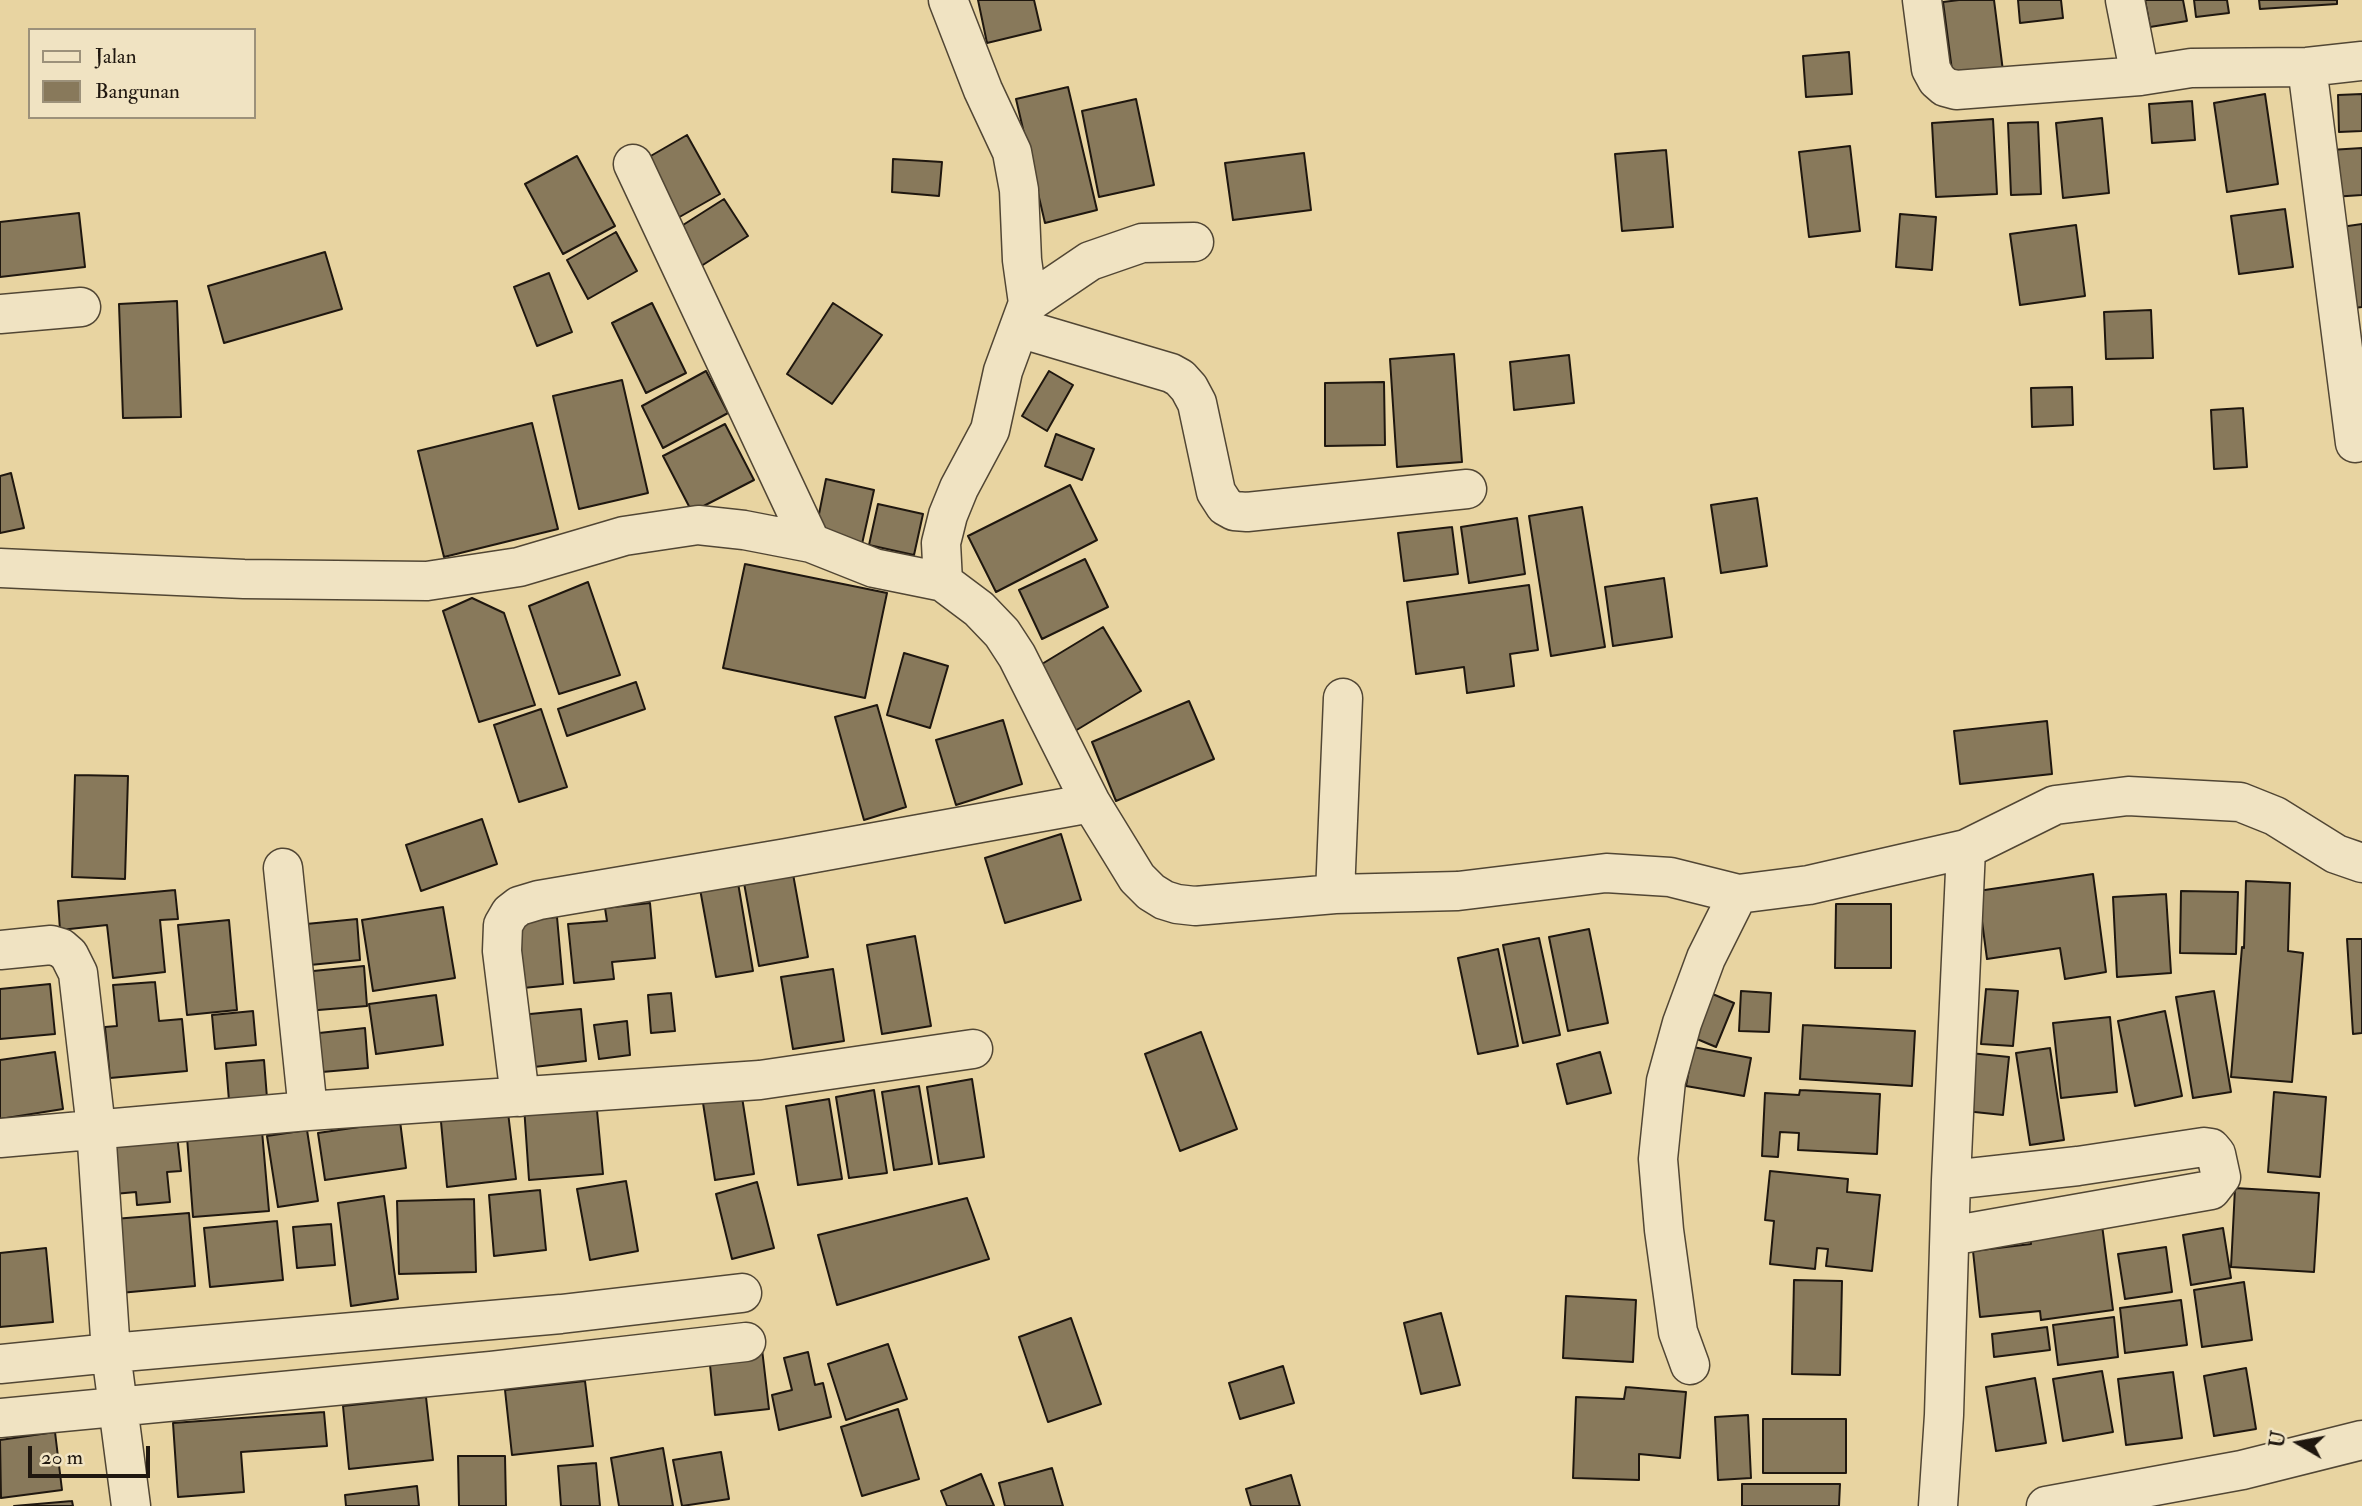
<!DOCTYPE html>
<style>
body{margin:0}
#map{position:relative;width:2362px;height:1506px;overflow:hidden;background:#e8d4a1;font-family:"IM FELL Double Pica",serif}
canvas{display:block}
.legend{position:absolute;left:28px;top:28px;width:228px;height:91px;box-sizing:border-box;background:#f0e3c2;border:2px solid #9c917a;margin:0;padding:9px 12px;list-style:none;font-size:21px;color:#1f170f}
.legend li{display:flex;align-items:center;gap:14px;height:35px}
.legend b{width:35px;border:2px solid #9c917a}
.north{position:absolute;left:2264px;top:1408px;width:70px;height:70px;-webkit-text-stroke:5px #f0e3c2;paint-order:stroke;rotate:280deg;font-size:19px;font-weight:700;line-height:28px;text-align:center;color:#1f170f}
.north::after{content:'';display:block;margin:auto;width:24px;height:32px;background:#1f170f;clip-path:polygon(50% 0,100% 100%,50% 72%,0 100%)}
.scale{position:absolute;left:28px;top:1446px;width:122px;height:32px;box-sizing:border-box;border:4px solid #1f170f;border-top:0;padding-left:9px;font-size:21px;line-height:24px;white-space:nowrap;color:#1f170f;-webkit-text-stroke:5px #f0e3c2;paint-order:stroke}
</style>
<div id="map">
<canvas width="2362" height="1506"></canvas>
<ul class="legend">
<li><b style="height:9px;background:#f0e3c2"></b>Jalan</li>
<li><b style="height:19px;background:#88795b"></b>Bangunan</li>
</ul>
<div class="north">U</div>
<div class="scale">20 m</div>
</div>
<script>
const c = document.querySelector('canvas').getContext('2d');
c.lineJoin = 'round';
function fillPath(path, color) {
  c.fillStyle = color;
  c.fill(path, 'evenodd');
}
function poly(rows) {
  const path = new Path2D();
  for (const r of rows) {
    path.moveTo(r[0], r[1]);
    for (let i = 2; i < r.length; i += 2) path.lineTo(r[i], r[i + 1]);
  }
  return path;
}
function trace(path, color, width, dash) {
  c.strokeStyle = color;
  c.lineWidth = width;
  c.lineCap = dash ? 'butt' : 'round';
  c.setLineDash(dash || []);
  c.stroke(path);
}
const building = poly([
 [978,0,1034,0,1041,30,987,43,978,0],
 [1959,0,1994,0,2003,71,1953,78,1943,2,1959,0],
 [2018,0,2061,0,2063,18,2020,23,2018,0],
 [2145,0,2183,0,2187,21,2150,27,2145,0],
 [2194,0,2227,0,2229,13,2196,17,2194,0],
 [2259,0,2337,0,2337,4,2260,9,2259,0],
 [1849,52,1852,94,1806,97,1803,56,1849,52],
 [1068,87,1097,210,1045,223,1016,99,1068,87],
 [2265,94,2278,184,2227,192,2214,103,2265,94],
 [2362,94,2362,131,2339,132,2338,95,2362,94],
 [1136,99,1154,185,1099,197,1082,111,1136,99],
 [2192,101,2195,140,2152,143,2149,104,2192,101],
 [2102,118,2109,193,2063,198,2056,123,2102,118],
 [1993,119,1997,194,1936,197,1932,123,1993,119],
 [2038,122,2041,194,2011,195,2008,123,2038,122],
 [687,135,720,194,676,219,642,161,687,135],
 [1850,146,1860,231,1809,237,1799,152,1850,146],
 [2362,148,2362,195,2332,197,2330,150,2362,148],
 [1666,150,1673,227,1622,231,1615,154,1666,150],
 [1304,153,1311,210,1233,220,1225,163,1304,153],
 [577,156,615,226,563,254,525,184,577,156],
 [893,159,942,162,939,196,892,192,893,159],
 [724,199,748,236,695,270,672,232,724,199],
 [2285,209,2293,267,2239,274,2231,216,2285,209],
 [79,213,85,267,0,277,0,222,79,213],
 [1900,214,1936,217,1932,270,1896,267,1900,214],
 [2362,224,2362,307,2354,308,2341,227,2362,224],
 [2076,225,2085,296,2020,305,2010,234,2076,225],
 [616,232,637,271,588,299,567,260,616,232],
 [325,252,342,309,224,343,208,286,325,252],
 [549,273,572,332,537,346,514,287,549,273],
 [177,301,181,417,123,418,119,304,177,301],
 [652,303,686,373,646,393,612,323,652,303],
 [833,303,882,335,832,404,787,374,833,303],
 [2151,310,2153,358,2106,359,2104,312,2151,310],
 [1454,354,1462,462,1397,467,1390,359,1454,354],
 [1569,355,1574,403,1514,410,1510,362,1569,355],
 [706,371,728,413,663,448,642,406,706,371],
 [1049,371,1073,385,1047,431,1022,416,1049,371],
 [622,380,648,493,579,509,553,396,622,380],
 [1384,382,1385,445,1325,446,1325,383,1384,382],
 [2072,387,2073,425,2032,427,2031,388,2072,387],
 [2243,408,2247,467,2214,469,2211,410,2243,408],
 [532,423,558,529,444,557,418,451,532,423],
 [725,424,754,480,692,512,663,456,725,424],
 [1056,434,1094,449,1082,480,1045,466,1056,434],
 [11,473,24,528,0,533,0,476,11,473],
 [826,479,874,490,862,544,815,534,826,479],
 [1070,485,1097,540,996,592,968,536,1070,485],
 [1757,498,1767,566,1721,573,1711,505,1757,498],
 [878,504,923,514,914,555,869,545,878,504],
 [1582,507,1605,647,1551,656,1529,516,1582,507],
 [1517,518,1525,574,1469,583,1461,527,1517,518],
 [1452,527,1458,574,1404,581,1398,533,1452,527],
 [1085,559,1108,607,1042,639,1019,590,1085,559],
 [745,564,887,593,865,698,723,668,745,564],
 [1664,578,1672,637,1613,646,1605,587,1664,578],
 [588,582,620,675,559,694,529,606,588,582],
 [1529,585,1538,650,1510,654,1514,686,1467,693,1464,667,1416,674,1407,602,1529,585],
 [472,598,504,613,535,705,479,722,443,611,472,598],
 [1103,627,1141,691,1075,731,1037,667,1103,627],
 [904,653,948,666,930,728,887,715,904,653],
 [636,682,645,709,567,736,558,709,636,682],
 [1189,701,1214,759,1116,801,1092,742,1189,701],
 [877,705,906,807,864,820,835,717,877,705],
 [541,709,567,787,519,802,494,725,541,709],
 [1003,720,1022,784,956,805,936,740,1003,720],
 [2047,721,2052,774,1960,784,1954,731,2047,721],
 [75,775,128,776,125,879,72,877,75,775],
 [482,819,497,864,421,891,406,845,482,819],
 [1061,834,1081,900,1005,923,985,858,1061,834],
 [793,874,808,957,759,966,744,883,793,874],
 [2093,874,2106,972,2065,979,2060,948,1987,959,1978,891,2093,874],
 [2246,881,2290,883,2288,951,2303,953,2292,1082,2231,1077,2242,947,2244,948,2246,881],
 [738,883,753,971,716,977,700,889,738,883],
 [175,890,178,919,160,920,165,972,113,978,107,925,60,930,58,901,175,890],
 [2181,891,2238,892,2236,954,2180,953,2181,891],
 [2166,894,2171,973,2117,977,2113,897,2166,894],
 [650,903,655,958,612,962,614,979,574,983,568,924,607,921,605,908,650,903],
 [1836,904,1891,904,1891,968,1835,968,1836,904],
 [443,907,455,978,373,991,362,920,443,907],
 [557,917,563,984,523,988,516,921,557,917],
 [357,919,360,960,300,966,296,925,357,919],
 [229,920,237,1010,187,1015,178,925,229,920],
 [1589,929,1608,1023,1568,1031,1549,937,1589,929],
 [915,936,931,1026,882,1034,867,945,915,936],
 [1539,938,1560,1035,1523,1043,1503,945,1539,938],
 [2347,939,2362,939,2362,1033,2353,1034,2347,939],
 [1498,949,1518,1046,1478,1054,1458,958,1498,949],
 [364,966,367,1006,306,1011,303,972,364,966],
 [833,969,844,1041,793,1049,781,977,833,969],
 [155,982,159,1021,182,1019,187,1071,110,1078,105,1027,117,1026,113,985,155,982],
 [50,984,55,1034,0,1039,0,989,50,984],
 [1986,989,2018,991,2013,1046,1981,1044,1986,989],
 [1703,990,1734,1003,1716,1047,1685,1034,1703,990],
 [1741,991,1771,993,1769,1032,1739,1031,1741,991],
 [2214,991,2231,1092,2193,1098,2176,997,2214,991],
 [671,993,675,1031,651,1033,648,995,671,993],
 [436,995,443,1045,376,1054,369,1004,436,995],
 [581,1009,586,1061,525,1068,520,1015,581,1009],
 [253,1011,256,1045,215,1049,212,1015,253,1011],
 [2165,1011,2182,1096,2135,1106,2118,1021,2165,1011],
 [2110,1017,2117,1092,2061,1098,2053,1023,2110,1017],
 [627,1021,630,1055,599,1059,594,1025,627,1021],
 [1803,1025,1915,1031,1912,1086,1800,1079,1803,1025],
 [365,1028,368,1068,322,1072,319,1033,365,1028],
 [1201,1032,1237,1129,1180,1151,1145,1054,1201,1032],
 [1693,1047,1751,1058,1744,1096,1686,1086,1693,1047],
 [2050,1048,2064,1140,2030,1145,2016,1053,2050,1048],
 [55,1052,63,1109,0,1119,0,1060,55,1052],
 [1600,1052,1611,1093,1567,1104,1557,1064,1600,1052],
 [1970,1053,2009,1057,2003,1115,1965,1111,1970,1053],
 [264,1060,267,1098,229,1101,226,1063,264,1060],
 [972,1079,984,1157,939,1164,927,1087,972,1079],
 [919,1086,932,1164,894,1170,882,1092,919,1086],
 [874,1090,887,1173,849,1178,836,1097,874,1090],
 [1800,1090,1880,1094,1877,1154,1798,1150,1799,1133,1780,1132,1778,1157,1762,1156,1765,1093,1799,1095,1800,1090],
 [2274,1092,2326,1097,2320,1177,2268,1172,2274,1092],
 [742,1097,754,1174,715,1180,703,1103,742,1097],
 [829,1099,842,1179,798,1185,786,1106,829,1099],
 [596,1100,603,1174,529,1180,524,1106,596,1100],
 [507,1104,516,1179,447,1187,440,1111,507,1104],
 [400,1121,406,1168,325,1180,318,1133,400,1121],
 [307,1130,318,1201,278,1207,267,1136,307,1130],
 [262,1131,269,1211,193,1217,187,1137,262,1131],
 [177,1135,181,1171,167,1172,170,1202,137,1205,136,1192,114,1194,109,1141,177,1135],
 [1770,1171,1848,1179,1847,1192,1880,1195,1872,1271,1826,1266,1828,1249,1817,1248,1815,1269,1770,1264,1774,1221,1765,1220,1770,1171],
 [626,1181,638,1251,590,1260,577,1189,626,1181],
 [757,1182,774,1248,732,1259,716,1194,757,1182],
 [2235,1188,2319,1193,2314,1272,2231,1267,2235,1188],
 [540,1190,546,1250,494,1256,489,1195,540,1190],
 [384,1196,398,1299,351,1306,338,1203,384,1196],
 [967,1198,989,1259,837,1305,818,1235,967,1198],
 [474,1199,476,1272,399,1274,397,1201,474,1199],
 [189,1213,195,1286,120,1293,114,1219,189,1213],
 [277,1221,283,1280,210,1287,204,1228,277,1221],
 [331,1224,335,1265,297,1268,293,1227,331,1224],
 [2102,1225,2113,1310,2041,1320,2040,1311,1980,1317,1973,1251,2031,1244,2030,1235,2102,1225],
 [2223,1228,2231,1278,2191,1285,2183,1235,2223,1228],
 [2166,1247,2172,1292,2125,1299,2118,1254,2166,1247],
 [46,1248,53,1322,0,1327,0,1253,46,1248],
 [1794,1280,1842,1281,1840,1375,1792,1374,1794,1280],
 [2244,1282,2252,1340,2202,1347,2194,1290,2244,1282],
 [1566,1296,1636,1300,1633,1362,1563,1358,1566,1296],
 [2181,1300,2187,1345,2125,1353,2120,1308,2181,1300],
 [1441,1313,1460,1385,1421,1394,1404,1323,1441,1313],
 [2114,1317,2118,1357,2058,1365,2053,1325,2114,1317],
 [1071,1318,1101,1404,1048,1422,1019,1337,1071,1318],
 [2047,1327,2050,1350,1994,1357,1992,1334,2047,1327],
 [888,1344,907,1399,846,1420,828,1364,888,1344],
 [762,1349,769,1409,715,1415,709,1355,762,1349],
 [808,1352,815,1385,823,1383,831,1417,779,1430,772,1395,792,1390,784,1358,808,1352],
 [1283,1366,1294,1403,1240,1419,1229,1383,1283,1366],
 [2246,1368,2256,1429,2214,1436,2204,1376,2246,1368],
 [2102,1371,2113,1432,2063,1441,2053,1379,2102,1371],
 [2173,1372,2182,1438,2126,1445,2118,1379,2173,1372],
 [2035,1378,2046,1443,1996,1451,1986,1387,2035,1378],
 [585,1381,593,1446,512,1455,505,1390,585,1381],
 [1626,1387,1686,1392,1680,1458,1639,1454,1639,1480,1573,1478,1576,1397,1624,1399,1626,1387],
 [426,1397,433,1460,349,1469,343,1406,426,1397],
 [898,1409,919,1479,862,1496,841,1427,898,1409],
 [324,1412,327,1446,241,1452,244,1492,178,1497,173,1423,324,1412],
 [1748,1415,1751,1478,1718,1480,1715,1417,1748,1415],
 [1763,1419,1846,1419,1846,1473,1763,1473,1763,1419],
 [55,1432,62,1490,1,1498,0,1440,55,1432],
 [663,1448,673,1506,619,1506,611,1458,663,1448],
 [721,1452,729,1499,682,1506,673,1460,721,1452],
 [458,1456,505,1456,506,1506,459,1506,458,1456],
 [596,1463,600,1506,561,1506,558,1466,596,1463],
 [1052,1468,1063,1506,1005,1506,999,1483,1052,1468],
 [981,1474,994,1506,947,1506,941,1491,981,1474],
 [1291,1475,1300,1506,1251,1506,1246,1489,1291,1475],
 [1742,1484,1840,1484,1839,1506,1742,1506,1742,1484],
 [417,1486,419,1506,346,1506,345,1495,417,1486],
 [72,1501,73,1506,14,1506,72,1501]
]);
fillPath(building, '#88795b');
trace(building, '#1f170f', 2);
const minor = poly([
 [948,0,983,90,1012,152,1019,190,1022,260,1028,303],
 [1922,0,1931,69,1937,80,1945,87,1956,90,2140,76,2191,68,2307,67,2362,61],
 [2125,0,2140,76],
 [2307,67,2355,443],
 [633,164,811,543],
 [0,314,81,307],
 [1019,328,1171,373,1180,378,1189,388,1197,403,1216,492,1225,506,1234,511,1247,512,1467,489],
 [0,568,244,579,427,581,519,567,624,536,698,525,744,530,811,543,874,568,943,582,979,609,1002,633,1017,656,1091,803,1137,878,1151,892,1164,900,1177,904,1195,906,1335,894,1458,891,1606,873,1670,877,1738,894,1809,885,1966,849,2055,805,2128,796,2240,802,2275,816,2336,854,2362,863],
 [943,582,941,543,948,515,959,488,990,430,1003,371,1028,303,1090,261,1142,243,1194,242],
 [283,868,308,1111],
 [1335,894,1343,698],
 [0,950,51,945,61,948,69,955,78,973,96,1128,111,1353,131,1506],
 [520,1097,502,951,503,925,510,913,519,906,539,900,787,858,1091,803],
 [0,1138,308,1111,760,1080,973,1049],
 [1950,1236,2211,1190,2221,1177,2216,1154,2211,1148,2204,1147,2078,1166,1951,1180],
 [0,1364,111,1353,561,1314,742,1293],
 [1690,1365,1678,1332,1664,1230,1658,1159,1666,1081,1682,1023,1706,958,1738,894],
 [0,1418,491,1371,746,1342],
 [1938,1506,1944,1415,1951,1180,1966,849],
 [2046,1506,2242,1470,2362,1440]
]);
trace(minor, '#514634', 41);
trace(minor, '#f0e3c2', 38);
</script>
